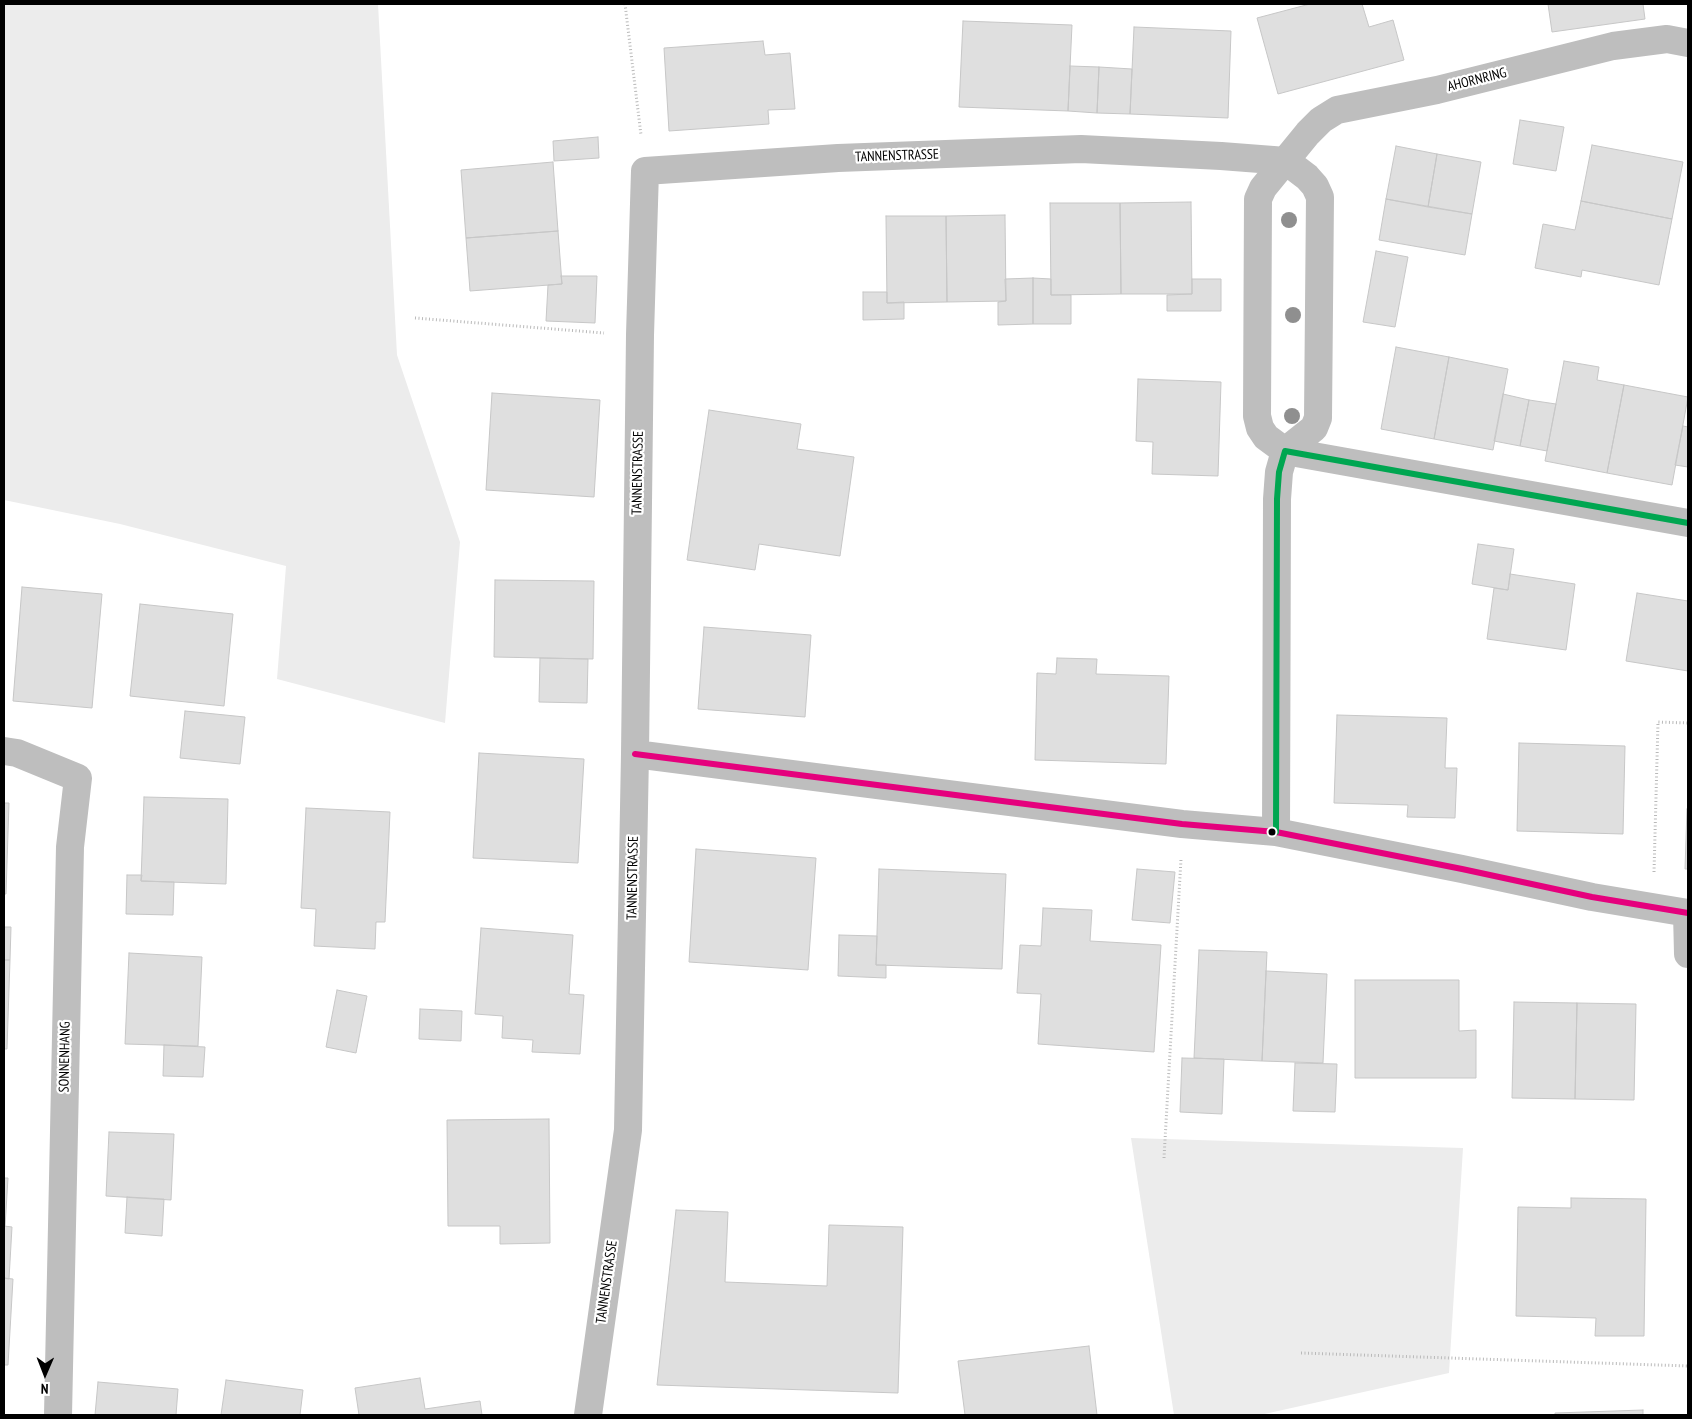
<!DOCTYPE html>
<style>
body{margin:0}
#map{position:relative;width:1692px;height:1419px;overflow:hidden;background:#fff;font-family:"PT Sans Narrow",sans-serif}
canvas{display:block}
.frame{position:absolute;inset:0;border:5px solid #000;pointer-events:none}
.north{position:absolute;left:20px;top:1349px;width:50px;height:50px;-webkit-text-stroke:4px #fff;paint-order:stroke;rotate:181deg;font-size:14px;font-weight:700;line-height:20px;text-align:center;color:#000}
.north::after{content:'';display:block;margin:auto;width:18px;height:22px;background:#000;clip-path:polygon(50% 0,100% 100%,50% 72%,0 100%)}
</style>
<div id="map">
<canvas width="1692" height="1419"></canvas>
<div class="frame"></div>
<div class="north">N</div>
</div>
<script>
const c = document.querySelector('canvas').getContext('2d');
c.lineJoin = 'round';
function fillPath(path, color) {
  c.fillStyle = color;
  c.fill(path, 'evenodd');
}
function poly(rows) {
  const path = new Path2D();
  for (const r of rows) {
    path.moveTo(r[0], r[1]);
    for (let i = 2; i < r.length; i += 2) path.lineTo(r[i], r[i + 1]);
  }
  return path;
}
function trace(path, color, width, dash) {
  c.strokeStyle = color;
  c.lineWidth = width;
  c.lineCap = dash ? 'butt' : 'round';
  c.setLineDash(dash || []);
  c.stroke(path);
}
function write(font, color, halo, rows, align = 'center') {
  c.font = font + ' "PT Sans Narrow",sans-serif';
  c.lineWidth = 4.5;
  c.setLineDash([]);
  c.textBaseline = 'middle';
  c.strokeStyle = halo;
  c.fillStyle = color;
  for (const [text, x, y, turn = 0] of rows) {
    c.save();
    c.translate(x, y);
    c.rotate((+turn || 0) * Math.PI / 180);
    c.textAlign = isNaN(turn) ? turn : align;
    if (halo) c.strokeText(text, 0, 0);
    c.fillText(text, 0, 0);
    c.restore();
  }
}
fillPath(poly([
 [4,4,378,4,397,355,460,542,445,723,277,679,286,566,120,524,4,500],
 [1131,1138,1463,1148,1449,1373,1260,1415,1174,1415]
]), '#ececec');
const building = poly([
 [1310,4,1362,4,1369,27,1393,20,1404,60,1278,94,1257,18,1310,4],
 [1548,4,1643,4,1645,19,1552,32,1548,4],
 [963,21,1072,25,1068,111,959,107,963,21],
 [1134,27,1231,31,1228,118,1130,114,1134,27],
 [763,41,765,55,790,53,795,109,768,110,769,124,669,131,664,48,763,41],
 [1070,66,1099,67,1097,113,1068,111,1070,66],
 [1099,67,1132,69,1130,114,1097,113,1099,67],
 [1520,120,1564,127,1556,171,1513,164,1520,120],
 [598,137,599,158,554,161,553,141,598,137],
 [1592,145,1683,162,1672,219,1581,201,1592,145],
 [1396,146,1437,154,1428,207,1386,199,1396,146],
 [1437,154,1481,162,1472,214,1428,207,1437,154],
 [553,162,558,231,466,238,461,170,553,162],
 [1386,199,1472,214,1465,255,1379,240,1386,199],
 [1581,201,1672,219,1659,285,1582,270,1581,277,1535,268,1543,224,1575,230,1581,201],
 [1191,202,1192,294,1121,294,1120,203,1191,202],
 [1050,203,1120,203,1121,294,1051,295,1050,203],
 [1005,215,1006,301,947,302,946,216,1005,215],
 [886,216,946,216,947,302,887,303,886,216],
 [558,231,562,284,470,291,466,238,558,231],
 [1376,251,1408,257,1395,327,1363,322,1376,251],
 [561,276,597,276,595,323,546,321,548,285,562,284,561,276],
 [1033,278,1033,324,998,325,998,302,1006,301,1005,279,1033,278],
 [1033,278,1051,279,1051,295,1071,295,1071,324,1033,324,1033,278],
 [1192,279,1221,279,1221,311,1167,311,1167,295,1192,294,1192,279],
 [863,292,887,292,887,303,904,302,904,319,863,320,863,292],
 [1396,347,1449,357,1434,439,1381,429,1396,347],
 [1449,357,1508,369,1493,450,1434,439,1449,357],
 [1564,361,1599,367,1597,380,1624,385,1607,473,1545,461,1564,361],
 [1138,379,1221,382,1218,476,1152,474,1153,442,1136,441,1138,379],
 [1624,385,1688,397,1672,485,1607,473,1624,385],
 [492,393,600,400,594,497,486,490,492,393],
 [1503,394,1529,400,1520,446,1494,441,1503,394],
 [1529,400,1556,404,1547,451,1520,446,1529,400],
 [709,410,801,424,797,449,854,457,840,556,759,544,755,570,687,560,709,410],
 [1683,426,1688,427,1688,467,1675,465,1683,426],
 [1478,544,1514,549,1508,590,1472,584,1478,544],
 [1510,574,1575,584,1566,650,1487,639,1494,588,1508,590,1510,574],
 [495,580,594,581,593,659,494,657,495,580],
 [22,587,102,594,92,708,13,701,22,587],
 [1637,593,1688,601,1688,671,1626,661,1637,593],
 [140,604,233,614,224,706,130,696,140,604],
 [704,627,811,635,805,717,698,709,704,627],
 [540,658,588,659,587,703,539,702,540,658],
 [1057,658,1097,659,1096,674,1169,676,1166,764,1035,760,1037,673,1056,674,1057,658],
 [185,711,245,717,240,764,180,758,185,711],
 [1337,715,1447,718,1445,768,1457,768,1455,818,1407,817,1408,805,1334,803,1337,715],
 [1519,743,1625,746,1623,834,1517,831,1519,743],
 [479,753,584,759,578,863,473,858,479,753],
 [144,797,228,799,226,884,141,881,144,797],
 [4,803,9,803,6,894,4,894,4,803],
 [306,808,390,812,385,922,376,922,375,949,314,946,316,909,301,908,306,808],
 [1687,809,1688,809,1688,869,1685,869,1687,809],
 [696,849,816,858,808,970,689,962,696,849],
 [879,869,1006,874,1002,969,876,965,879,869],
 [1137,869,1175,872,1170,923,1132,920,1137,869],
 [127,875,142,875,141,881,174,882,173,915,126,914,127,875],
 [1043,908,1092,910,1090,941,1161,945,1154,1052,1038,1044,1041,994,1017,993,1020,945,1041,946,1043,908],
 [4,927,11,927,10,960,4,960,4,927],
 [481,928,573,935,569,994,584,995,580,1054,532,1052,533,1040,502,1038,503,1016,475,1014,481,928],
 [839,935,877,936,876,965,886,965,886,978,838,976,839,935],
 [1199,950,1267,952,1262,1061,1194,1058,1199,950],
 [129,953,202,957,198,1046,125,1044,129,953],
 [4,960,10,960,7,1049,4,1049,4,960],
 [1266,971,1327,974,1323,1063,1262,1061,1266,971],
 [1355,980,1459,980,1459,1031,1476,1030,1476,1078,1355,1078,1355,980],
 [337,990,367,996,356,1053,326,1047,337,990],
 [1514,1002,1577,1003,1575,1099,1512,1098,1514,1002],
 [1577,1003,1636,1004,1634,1100,1575,1099,1577,1003],
 [420,1009,462,1011,461,1041,419,1039,420,1009],
 [164,1045,205,1047,203,1077,163,1076,164,1045],
 [1182,1058,1224,1059,1222,1114,1180,1112,1182,1058],
 [1295,1063,1337,1064,1335,1112,1293,1111,1295,1063],
 [549,1119,550,1243,500,1244,500,1226,448,1226,447,1120,549,1119],
 [109,1132,174,1134,171,1200,106,1196,109,1132],
 [4,1178,8,1178,5,1227,4,1226,4,1178],
 [127,1197,164,1199,162,1236,125,1233,127,1197],
 [1571,1198,1646,1199,1644,1336,1595,1336,1596,1318,1516,1316,1518,1207,1571,1208,1571,1198],
 [676,1210,728,1212,725,1282,827,1286,829,1225,903,1227,898,1393,657,1385,676,1210],
 [4,1226,12,1227,9,1279,4,1278,4,1226],
 [4,1278,13,1279,8,1365,4,1365,4,1278],
 [1089,1346,1097,1415,965,1415,958,1361,1089,1346],
 [420,1378,425,1409,480,1401,482,1415,359,1415,355,1388,420,1378],
 [226,1380,303,1390,300,1415,221,1415,226,1380],
 [98,1382,178,1389,176,1415,95,1415,98,1382],
 [1643,1410,1643,1415,1555,1415,1555,1413,1643,1410]
]);
fillPath(building, '#dfdfdf');
trace(building, '#c7c7c7', 1);
trace(poly([
 [625,4,641,135],
 [415,318,604,333],
 [1654,872,1658,722,1688,723],
 [1164,1158,1181,859],
 [1301,1353,1688,1366]
]), '#b9b9b9', 3, [1, 2.5]);
trace(poly([
 [1286,161,1307,177,1315,186,1320,197,1318,418,1314,428,1285,451,1266,437,1260,428,1257,416,1258,199,1263,188,1308,133,1321,120,1337,110,1437,90,1613,46,1667,39,1688,43],
 [4,751,17,753,78,778,70,847,58,1415],
 [635,754,1182,824,1276,832,1462,869,1592,897,1688,913],
 [1276,832,1277,499,1279,472,1285,451,1688,523],
 [1687,913,1688,954],
 [588,1415,628,1130,635,754,640,335,645,171,838,158,1081,149,1221,156,1286,161]
]), '#bebebe', 28);
trace(poly([
 [635,754,1182,824,1276,832,1462,869,1592,897,1688,913]
]), '#e5007d', 6);
trace(poly([
 [1276,832,1277,499,1279,472,1285,451,1688,523]
]), '#00a651', 6);
c.fillStyle = '#8f8f8f';
for (const [x, y] of [
 [1289,220],
 [1293,315],
 [1292,416]
]) {
  c.beginPath();
  c.arc(x, y, 8, 0, 2 * Math.PI);
  c.fill();
}
for (const [x, y, r, color] of [
 [1272,832,4.5,"#000"]
]) {
  const dot = new Path2D();
  dot.arc(x, y, r, 0, 2 * Math.PI);
  c.fillStyle = color;
  c.fill(dot);
  trace(dot, '#fff', 2);
}
write('14px', '#000', '#fff', [
 ["AHORNRING",1477,80,-14],
 ["TANNENSTRASSE",897,156,-2],
 ["TANNENSTRASSE",638,473,-89],
 ["TANNENSTRASSE",633,878,-89],
 ["SONNENHANG",65,1057,-89],
 ["TANNENSTRASSE",607,1282,-82]
]);
</script>
